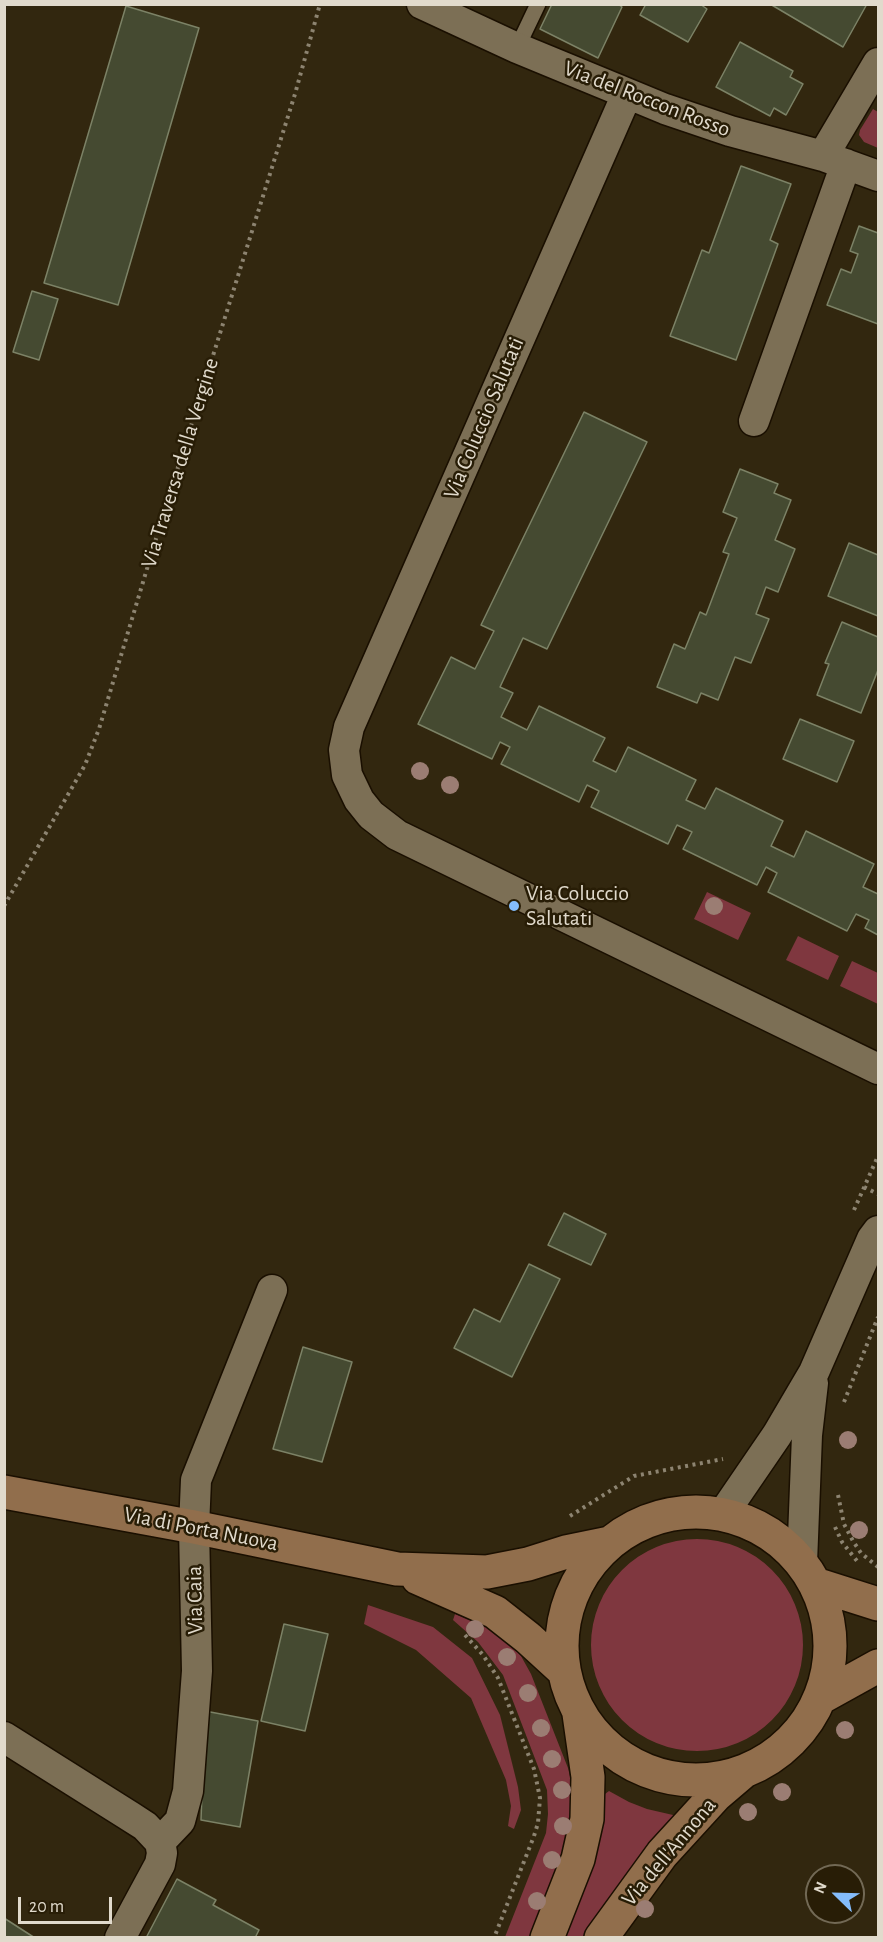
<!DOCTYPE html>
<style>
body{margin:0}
#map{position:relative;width:883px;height:1942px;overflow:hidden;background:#32270f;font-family:"Alegreya Sans",sans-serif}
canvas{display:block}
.frame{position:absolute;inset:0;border:6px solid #e1dacc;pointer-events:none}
.north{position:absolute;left:805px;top:1864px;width:60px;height:60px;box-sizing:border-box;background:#281d06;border:2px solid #726955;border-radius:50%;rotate:293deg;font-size:16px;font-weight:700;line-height:24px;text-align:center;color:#e1dacc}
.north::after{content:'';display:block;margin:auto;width:21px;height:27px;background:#84bcfb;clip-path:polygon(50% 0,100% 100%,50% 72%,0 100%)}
.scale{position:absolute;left:18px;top:1897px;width:94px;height:27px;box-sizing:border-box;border:3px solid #e1dacc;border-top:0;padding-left:8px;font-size:18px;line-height:21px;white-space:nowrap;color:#e1dacc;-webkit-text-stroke:4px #281d06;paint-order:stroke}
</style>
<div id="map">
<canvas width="883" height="1942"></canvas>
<div class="frame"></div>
<div class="north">N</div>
<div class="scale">20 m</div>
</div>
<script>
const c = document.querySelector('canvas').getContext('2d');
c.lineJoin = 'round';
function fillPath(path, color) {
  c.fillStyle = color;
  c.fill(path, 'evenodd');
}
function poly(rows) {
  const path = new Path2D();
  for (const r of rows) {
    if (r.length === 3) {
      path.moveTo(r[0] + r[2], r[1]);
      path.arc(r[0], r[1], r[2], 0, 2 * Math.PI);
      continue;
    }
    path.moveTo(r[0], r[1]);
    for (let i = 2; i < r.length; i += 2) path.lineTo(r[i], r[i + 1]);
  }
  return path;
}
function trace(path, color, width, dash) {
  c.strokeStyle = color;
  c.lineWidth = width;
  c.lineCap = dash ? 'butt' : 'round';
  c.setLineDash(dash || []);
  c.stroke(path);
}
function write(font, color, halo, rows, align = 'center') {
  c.font = font + ' "Alegreya Sans",sans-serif';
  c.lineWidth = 5;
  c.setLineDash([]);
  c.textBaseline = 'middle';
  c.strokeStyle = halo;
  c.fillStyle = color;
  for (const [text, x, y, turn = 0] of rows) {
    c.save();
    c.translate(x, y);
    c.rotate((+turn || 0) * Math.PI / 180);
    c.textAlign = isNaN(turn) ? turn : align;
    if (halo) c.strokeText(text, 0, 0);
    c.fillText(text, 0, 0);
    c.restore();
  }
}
fillPath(poly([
 [873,109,878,112,878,148,864,142,859,135,860,130],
 [707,892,751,913,738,940,694,919],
 [798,936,839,956,828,980,786,960],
 [852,961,878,973,878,1004,840,986],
 [697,1645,106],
 [368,1605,433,1627,472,1658,500,1715,518,1787,521,1810,514,1829,508,1826,511,1806,506,1780,471,1698,416,1650,364,1624],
 [455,1614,491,1628,507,1640,521,1656,531,1674,568,1768,572,1785,572,1829,531,1937,505,1937,546,1833,548,1814,547,1790,503,1675,478,1642,453,1620],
 [609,1791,629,1802,647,1809,673,1815,675,1822,588,1937,562,1938,601,1797]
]), '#7f373f');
const building = poly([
 [552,4,618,4,622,7,598,58,540,29,552,4],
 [646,4,700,4,707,9,688,42,640,15,646,4],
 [770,4,867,4,843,47,770,4],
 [126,6,199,28,118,305,44,283,126,6],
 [740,42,793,71,790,77,803,84,786,115,774,108,770,116,716,87,740,42],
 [741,166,791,184,770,240,778,244,736,360,670,336,702,250,709,253,741,166],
 [859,226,878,233,878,324,827,305,841,269,851,273,858,254,850,251,859,226],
 [32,291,58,299,39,360,13,352,32,291],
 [584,412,647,442,547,649,523,638,500,687,513,693,501,717,527,730,539,706,605,738,593,761,616,772,628,747,696,780,686,800,705,809,716,788,783,821,771,846,794,857,806,831,874,864,863,887,878,894,878,935,865,928,869,920,856,914,847,931,768,892,777,873,766,867,757,885,683,849,692,832,677,825,668,844,591,807,599,791,587,785,579,802,501,764,510,747,500,742,492,759,418,724,451,657,475,669,494,631,481,625,584,412],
 [740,469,778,484,774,493,791,500,775,540,795,549,778,592,766,587,756,614,769,619,751,663,735,657,718,700,701,693,697,703,657,687,674,644,685,649,700,612,706,615,729,554,723,552,737,518,723,512,740,469],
 [849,543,878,555,878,616,828,596,849,543],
 [842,622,878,637,878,670,861,713,817,695,829,664,825,663,842,622],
 [800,719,854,741,837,782,783,759,800,719],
 [564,1213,606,1234,591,1265,548,1245,564,1213],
 [529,1264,560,1279,512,1377,454,1348,474,1309,500,1322,529,1264],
 [303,1347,352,1362,322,1462,273,1449,303,1347],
 [284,1624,328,1634,305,1731,261,1721,284,1624],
 [205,1711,258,1721,240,1827,201,1820,205,1711],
 [177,1879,216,1900,213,1905,259,1930,255,1938,146,1938,177,1879],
 [4,1918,35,1938,4,1938,4,1918]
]);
fillPath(building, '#454a31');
trace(building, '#7c8266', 1.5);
const lane = poly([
 [517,48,538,4]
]);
const street = poly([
 [422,4,517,48,665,109,730,131,823,156,878,176],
 [627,94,349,727,344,750,347,775,359,800,371,815,397,835,878,1069],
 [823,156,878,63],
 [754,421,846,164],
 [723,1514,777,1435,814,1372,872,1239,878,1231],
 [802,1563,807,1435,813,1383],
 [4,1737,131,1817,145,1826,160,1842,162,1853,160,1864,120,1938],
 [160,1842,180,1821,188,1791,197,1671,194,1527,196,1480,272,1290]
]);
const secondary = poly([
 [4,1492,194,1527,397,1569,487,1572,528,1564,566,1552,610,1543],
 [696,1646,134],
 [418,1578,495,1612,528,1638,564,1671],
 [815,1584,878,1604],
 [820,1698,878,1666],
 [547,1938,578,1859,587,1819,588,1777,579,1714],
 [601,1938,662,1854,715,1796,742,1773]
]);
trace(lane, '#1a0f00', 18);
trace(street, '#1a0f00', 33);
trace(secondary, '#1a0f00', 36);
trace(poly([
 [4,906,85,765,99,729,164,512,295,94,320,4],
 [864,1187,878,1194],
 [854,1210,878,1156],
 [844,1402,878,1317],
 [838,1495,844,1524,853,1541,861,1553,878,1567],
 [570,1516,634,1476,723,1459],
 [835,1527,842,1542,857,1561],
 [465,1635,483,1655,498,1678,534,1769,540,1798,538,1823,534,1836,494,1938]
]), '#8d8471', 4, [3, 4.5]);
trace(lane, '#7c6f55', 15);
trace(street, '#7c6f55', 30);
trace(secondary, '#916e4c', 33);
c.fillStyle = '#9b7d73';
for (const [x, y] of [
 [420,771],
 [450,785],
 [714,906],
 [848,1440],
 [859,1530],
 [475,1629],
 [507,1657],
 [528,1693],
 [541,1728],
 [845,1730],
 [552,1759],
 [562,1790],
 [782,1792],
 [748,1812],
 [563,1826],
 [552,1860],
 [537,1901],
 [645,1909]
]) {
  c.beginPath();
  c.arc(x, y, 9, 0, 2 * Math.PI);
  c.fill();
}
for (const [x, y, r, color] of [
 [514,906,6,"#84bcfb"]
]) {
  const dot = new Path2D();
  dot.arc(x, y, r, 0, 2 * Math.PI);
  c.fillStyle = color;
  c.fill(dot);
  trace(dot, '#281d06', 2);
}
write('22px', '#e1dacc', '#281d06', [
 ["Via del Roccon Rosso",647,99,21],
 ["Via Coluccio Salutati",484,418,-67],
 ["Via Traversa della Vergine",180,463,-73],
 ["Via di Porta Nuova",201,1529,11],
 ["Via Caia",195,1600,-91],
 ["Via dell'Annona",669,1852,-50]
]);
write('22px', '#e1dacc', '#281d06', [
 ["Via Coluccio",526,893],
 ["Salutati",526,918]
], 'left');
</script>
